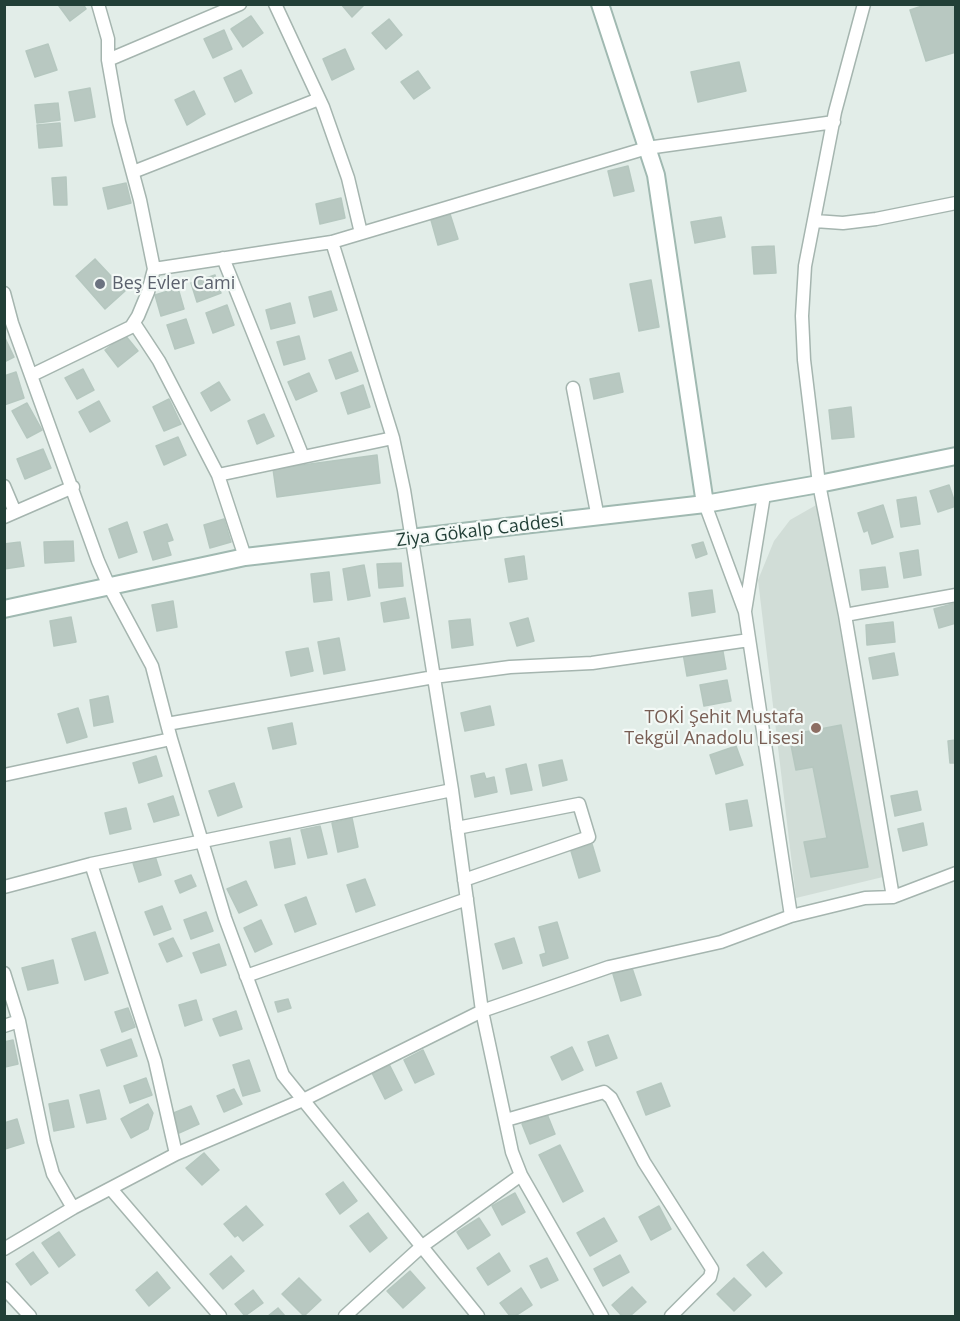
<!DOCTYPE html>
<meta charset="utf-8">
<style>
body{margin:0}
#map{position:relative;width:960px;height:1321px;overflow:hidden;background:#e2ede8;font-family:"Open Sans",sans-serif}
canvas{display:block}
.frame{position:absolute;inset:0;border:6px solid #223f37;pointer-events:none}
</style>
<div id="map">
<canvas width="960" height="1321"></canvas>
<div class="frame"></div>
</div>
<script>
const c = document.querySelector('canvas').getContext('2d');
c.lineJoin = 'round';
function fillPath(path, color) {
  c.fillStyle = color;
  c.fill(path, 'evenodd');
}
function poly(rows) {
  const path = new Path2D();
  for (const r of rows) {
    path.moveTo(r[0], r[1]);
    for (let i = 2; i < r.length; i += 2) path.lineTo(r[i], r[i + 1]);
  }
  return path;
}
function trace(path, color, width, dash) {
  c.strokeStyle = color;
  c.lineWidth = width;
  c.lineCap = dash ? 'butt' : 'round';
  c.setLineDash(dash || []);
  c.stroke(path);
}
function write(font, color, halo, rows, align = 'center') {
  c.font = font + ' "Open Sans",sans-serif';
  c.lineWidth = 4.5;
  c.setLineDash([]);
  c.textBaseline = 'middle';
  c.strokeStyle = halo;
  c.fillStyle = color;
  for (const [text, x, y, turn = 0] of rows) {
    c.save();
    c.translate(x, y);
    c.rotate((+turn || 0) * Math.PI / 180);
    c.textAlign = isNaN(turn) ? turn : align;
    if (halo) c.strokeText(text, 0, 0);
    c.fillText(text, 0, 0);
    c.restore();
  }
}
fillPath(poly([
 [818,504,883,877,796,898,758,580,774,541,790,520]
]), '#d1ddd7');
const building = poly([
 [61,4,83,4,86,9,70,21,59,6,61,4],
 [341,4,365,4,352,17,341,4],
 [928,4,953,4,956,52,926,61,910,10,928,4],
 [251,16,263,33,243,47,231,29,251,16],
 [389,19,402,35,386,49,372,33,389,19],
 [224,30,232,49,213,58,204,39,224,30],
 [48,44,57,70,35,77,26,51,48,44],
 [345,49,354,69,332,80,323,59,345,49],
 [739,62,746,91,698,102,691,72,739,62],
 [241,70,252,93,235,102,224,78,241,70],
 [418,71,430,88,414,99,401,82,418,71],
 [90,88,95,117,75,121,69,92,90,88],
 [194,91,205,114,187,125,175,100,194,91],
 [58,103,60,120,37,123,35,105,58,103],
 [60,123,62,146,39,148,37,125,60,123],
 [628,166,634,191,614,196,608,171,628,166],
 [66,177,67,205,54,205,52,178,66,177],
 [126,183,131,203,108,209,103,188,126,183],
 [341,198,345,218,320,224,316,204,341,198],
 [450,214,458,239,438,245,431,220,450,214],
 [721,217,725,237,695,243,691,222,721,217],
 [774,246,776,273,754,274,752,247,774,246],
 [95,259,125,291,105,309,76,276,95,259],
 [215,275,221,293,197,302,191,283,215,275],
 [651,280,659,327,639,331,630,284,651,280],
 [178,288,184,309,161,316,155,295,178,288],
 [331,291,337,310,314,317,309,297,331,291],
 [290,303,295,323,271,329,266,310,290,303],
 [227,305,234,325,213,333,206,313,227,305],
 [186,319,194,343,175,349,167,325,186,319],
 [125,335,138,351,118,367,105,350,125,335],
 [4,336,14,357,4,362,4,336],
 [299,336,305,359,284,365,277,342,299,336],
 [351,352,358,371,336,379,329,360,351,352],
 [83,369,94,390,77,399,65,378,83,369],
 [16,372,24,398,4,405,4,376,16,372],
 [309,373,317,391,296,400,288,382,309,373],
 [619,373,623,392,594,399,590,379,619,373],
 [219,382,230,400,211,411,201,393,219,382],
 [363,385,370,407,348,414,341,393,363,385],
 [169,399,181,424,164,431,153,407,169,399],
 [99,401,110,421,90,432,79,412,99,401],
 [27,403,42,430,27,438,12,411,27,403],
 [851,407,854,437,832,439,829,410,851,407],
 [264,414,274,436,257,444,248,421,264,414],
 [178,437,186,455,164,465,156,446,178,437],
 [43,449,51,468,25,479,17,459,43,449],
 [377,455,380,483,277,497,273,469,377,455],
 [949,485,956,506,938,512,930,491,949,485],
 [916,497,920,524,901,527,897,500,916,497],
 [883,505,893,537,872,544,868,530,864,532,858,513,883,505],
 [224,519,231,542,210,548,204,525,224,519],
 [127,522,137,552,119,558,109,529,127,522],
 [167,524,173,540,167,542,171,555,153,560,144,532,167,524],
 [73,541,74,561,45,563,44,542,73,541],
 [20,542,24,566,4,569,4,544,20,542],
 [703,542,707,554,696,558,692,545,703,542],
 [918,550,921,575,904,578,900,553,918,550],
 [524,556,527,579,509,582,505,559,524,556],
 [401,563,403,586,379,588,377,564,401,563],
 [364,565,370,596,348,600,343,569,364,565],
 [885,567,888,587,862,590,860,570,885,567],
 [329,572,332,600,314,602,311,574,329,572],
 [712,590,715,612,692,616,689,593,712,590],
 [405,598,409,618,384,622,381,603,405,598],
 [173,601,177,627,157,631,152,605,173,601],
 [956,603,956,623,939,628,934,609,956,603],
 [71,617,76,642,54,646,50,621,71,617],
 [528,618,534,641,517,646,510,623,528,618],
 [470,619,473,645,452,648,449,621,470,619],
 [893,622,895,642,867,645,866,625,893,622],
 [339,638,345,670,324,674,318,642,339,638],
 [722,646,726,669,687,676,683,653,722,646],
 [308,648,313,671,291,676,286,652,308,648],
 [894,653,898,675,873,679,869,658,894,653],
 [727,680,731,701,704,706,700,685,727,680],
 [108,696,113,722,94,726,90,700,108,696],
 [490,706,494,725,465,731,461,713,490,706],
 [78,708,87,737,67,743,58,714,78,708],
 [292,723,296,744,273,749,268,728,292,723],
 [841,725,868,867,811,877,804,842,827,838,813,767,796,770,789,735,841,725],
 [956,740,956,763,950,763,948,741,956,740],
 [736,746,743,765,716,774,710,755,736,746],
 [156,756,162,776,139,783,133,763,156,756],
 [562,760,567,780,543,786,539,765,562,760],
 [526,764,532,790,511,794,506,769,526,764],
 [484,773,486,779,494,777,497,792,475,797,471,776,484,773],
 [234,783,242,807,218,816,209,791,234,783],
 [917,791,921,810,895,816,891,796,917,791],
 [173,796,179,815,154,822,148,804,173,796],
 [747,800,752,826,730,830,726,804,747,800],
 [126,808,131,829,110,834,105,813,126,808],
 [352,818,358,847,338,852,332,823,352,818],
 [923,823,927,845,903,851,898,829,923,823],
 [320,826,327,854,308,858,301,830,320,826],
 [290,838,295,864,275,868,270,842,290,838],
 [592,844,600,871,579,878,571,851,592,844],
 [155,856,161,875,139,882,133,863,155,856],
 [191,875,196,886,180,893,175,881,191,875],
 [365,879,375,905,356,912,347,885,365,879],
 [246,881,257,905,239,913,227,889,246,881],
 [306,897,316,924,295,932,285,905,306,897],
 [162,906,171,929,154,935,145,912,162,906],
 [206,912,213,931,191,939,184,920,206,912],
 [261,920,272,944,255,952,244,928,261,920],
 [557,922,568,958,543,966,540,955,546,953,539,927,557,922],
 [95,932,108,973,85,980,72,939,95,932],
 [173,938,182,956,167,962,159,944,173,938],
 [514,938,522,963,503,969,495,944,514,938],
 [219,944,226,965,201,973,193,953,219,944],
 [53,960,58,983,28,990,22,968,53,960],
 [632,968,641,995,621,1001,613,974,632,968],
 [288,999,291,1008,278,1012,275,1002,288,999],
 [196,1000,202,1020,185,1026,179,1005,196,1000],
 [128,1008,135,1027,122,1032,115,1012,128,1008],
 [236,1011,242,1029,220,1036,213,1019,236,1011],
 [608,1035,617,1058,596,1066,588,1042,608,1035],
 [131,1039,137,1056,107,1066,101,1050,131,1039],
 [13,1040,18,1064,5,1067,4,1042,13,1040],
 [572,1047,583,1070,562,1080,551,1057,572,1047],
 [423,1050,434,1074,415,1083,404,1060,423,1050],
 [249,1060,260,1091,243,1096,233,1065,249,1060],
 [389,1064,402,1090,385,1099,372,1073,389,1064],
 [146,1078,152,1095,130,1103,124,1086,146,1078],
 [661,1083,670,1106,646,1115,637,1092,661,1083],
 [234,1089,242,1104,224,1112,217,1096,234,1089],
 [99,1090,106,1119,87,1123,80,1095,99,1090],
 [68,1100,74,1127,54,1131,49,1104,68,1100],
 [148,1104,153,1113,148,1129,131,1138,121,1119,148,1104],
 [191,1106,199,1124,179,1133,171,1114,191,1106],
 [547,1114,555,1134,530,1144,522,1124,547,1114],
 [17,1119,24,1143,5,1149,4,1123,17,1119],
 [560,1145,583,1191,563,1202,539,1155,560,1145],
 [204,1153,219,1170,202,1185,186,1168,204,1153],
 [343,1182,357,1201,340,1214,326,1194,343,1182],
 [515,1193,525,1212,502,1225,492,1206,515,1193],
 [246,1206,263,1225,243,1241,238,1235,235,1237,224,1224,246,1206],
 [659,1206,671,1229,651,1240,639,1217,659,1206],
 [368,1213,387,1238,370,1252,350,1226,368,1213],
 [479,1218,490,1235,468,1249,457,1232,479,1218],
 [604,1218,617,1241,590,1256,577,1233,604,1218],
 [59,1232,75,1255,59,1267,42,1243,59,1232],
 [33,1252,48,1273,31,1285,16,1264,33,1252],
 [763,1252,782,1273,766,1287,747,1265,763,1252],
 [499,1253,510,1271,488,1285,477,1268,499,1253],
 [620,1255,629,1272,603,1286,594,1269,620,1255],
 [231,1256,244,1271,223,1289,210,1274,231,1256],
 [547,1258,558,1280,541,1288,530,1266,547,1258],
 [410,1271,425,1288,403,1308,387,1291,410,1271],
 [157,1272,170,1288,149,1306,136,1290,157,1272],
 [299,1278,321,1300,304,1316,282,1294,299,1278],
 [734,1278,751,1295,734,1311,717,1294,734,1278],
 [632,1287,646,1302,630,1316,622,1316,612,1305,632,1287],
 [521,1288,532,1305,515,1316,510,1316,500,1303,521,1288],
 [253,1290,263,1303,245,1316,235,1304,253,1290],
 [278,1308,285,1316,268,1316,278,1308]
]);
fillPath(building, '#b8c8c1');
trace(building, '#b5c7bf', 1.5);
const street = poly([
 [275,4,323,107,348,178,361,233],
 [864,4,835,112,805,266,802,316,804,360,819,484,845,615,893,897],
 [108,60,240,4],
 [133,172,319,99],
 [815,221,843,223,876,219,956,203],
 [332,242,393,438,404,490,452,790,482,1011,512,1152,521,1175,602,1316],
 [223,258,303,457],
 [154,269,332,242,647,148,834,122],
 [4,293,12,323,98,561,109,586,152,666,167,724],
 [134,323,159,361,218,475,245,557],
 [32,375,131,327,138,316,148,292,154,269,140,200,119,122,108,60,108,39,98,4],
 [573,388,598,518],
 [218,475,393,438],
 [4,486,15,512],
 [705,504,745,612,791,916],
 [4,517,73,487],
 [745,611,764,495],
 [845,615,956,595],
 [171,739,225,918,283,1075,478,1316],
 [4,775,171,739,167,724,434,677,510,667,592,663,749,640],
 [457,828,579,804,589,837,464,880],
 [91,864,155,1061,176,1154],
 [4,887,91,864,452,790],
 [4,973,19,1021,44,1142,53,1174,73,1208],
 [246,976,467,899],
 [4,1026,19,1021],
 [506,1120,604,1092,611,1098,644,1162,712,1269,710,1277,671,1316],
 [111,1189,220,1316],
 [4,1249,73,1208,176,1154,303,1100,482,1011,609,967,721,942,791,916,865,898,893,897,956,873],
 [4,1288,30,1316],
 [345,1316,421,1247,521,1175]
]);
const secondary = poly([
 [600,4,656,175,705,504],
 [4,609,245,557,705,504,819,484,956,456]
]);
trace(street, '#a5b5af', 15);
trace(secondary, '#a0b9b1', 20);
trace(street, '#fff', 12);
trace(secondary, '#fff', 16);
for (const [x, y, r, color] of [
 [100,284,6,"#6b7280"],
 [816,728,6,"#8d6e63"]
]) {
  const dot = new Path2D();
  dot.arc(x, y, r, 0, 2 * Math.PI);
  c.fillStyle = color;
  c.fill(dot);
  trace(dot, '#f3f9f6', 2);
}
write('18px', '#5b616d', '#f3f9f6', [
 ["Beş Evler Cami",112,284]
], 'left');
write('18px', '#223f37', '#f3f9f6', [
 ["Ziya Gökalp Caddesi",480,531,-7]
]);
write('18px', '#785e54', '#f3f9f6', [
 ["TOKİ Şehit Mustafa",804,718],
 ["Tekgül Anadolu Lisesi",804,739]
], 'right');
</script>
